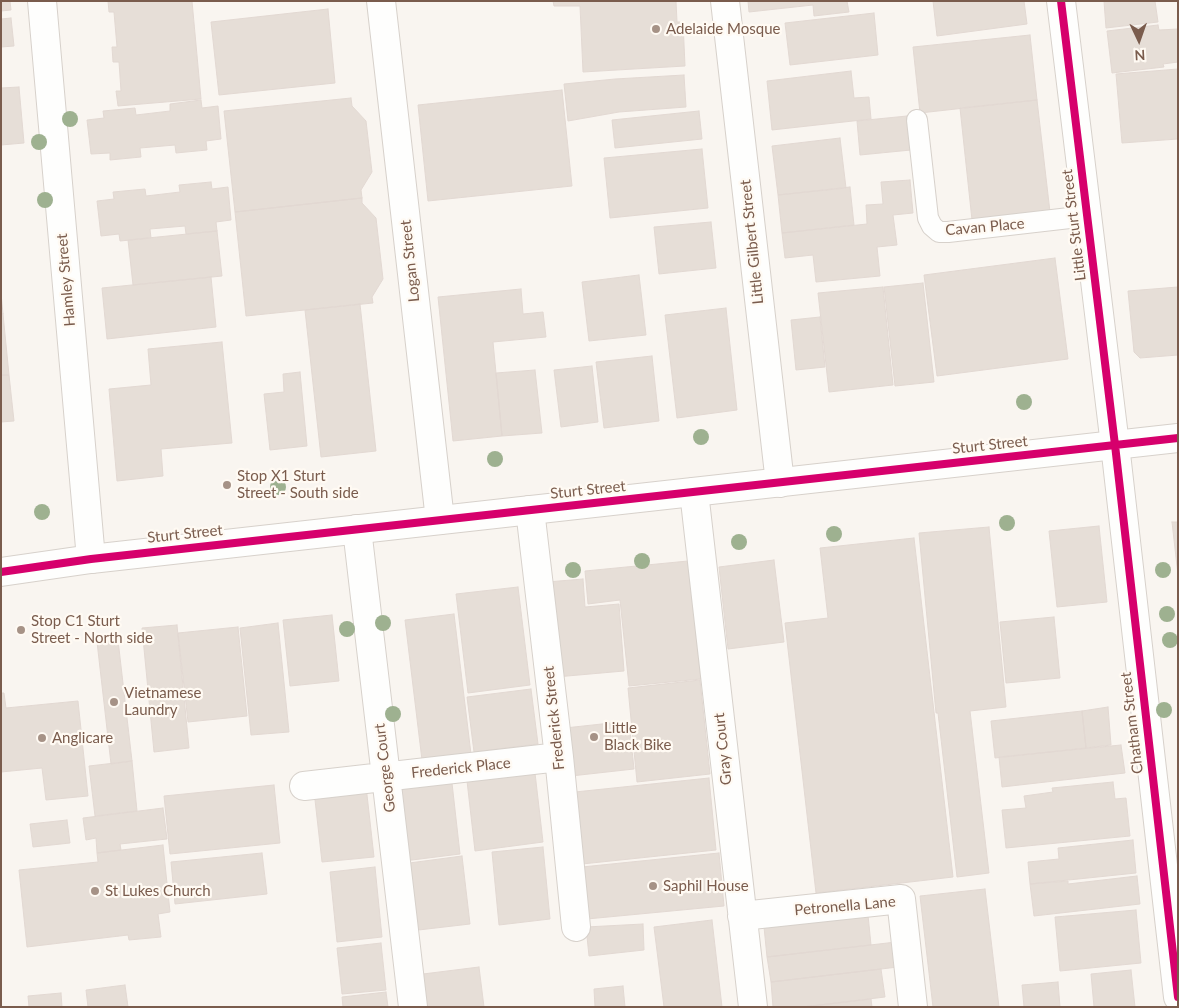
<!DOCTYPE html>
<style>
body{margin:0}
#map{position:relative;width:1179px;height:1008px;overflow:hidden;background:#f9f5f0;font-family:Lato,sans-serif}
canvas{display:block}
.frame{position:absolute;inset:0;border:2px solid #7a5c4d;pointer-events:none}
.north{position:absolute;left:1114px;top:15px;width:50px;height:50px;-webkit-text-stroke:4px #fffaf3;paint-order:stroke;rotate:177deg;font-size:14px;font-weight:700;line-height:20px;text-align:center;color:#7a5c4d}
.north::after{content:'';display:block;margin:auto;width:18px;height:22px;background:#7a5c4d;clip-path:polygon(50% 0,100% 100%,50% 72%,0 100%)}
</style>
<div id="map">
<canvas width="1179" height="1008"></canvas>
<div class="frame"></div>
<div class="north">N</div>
</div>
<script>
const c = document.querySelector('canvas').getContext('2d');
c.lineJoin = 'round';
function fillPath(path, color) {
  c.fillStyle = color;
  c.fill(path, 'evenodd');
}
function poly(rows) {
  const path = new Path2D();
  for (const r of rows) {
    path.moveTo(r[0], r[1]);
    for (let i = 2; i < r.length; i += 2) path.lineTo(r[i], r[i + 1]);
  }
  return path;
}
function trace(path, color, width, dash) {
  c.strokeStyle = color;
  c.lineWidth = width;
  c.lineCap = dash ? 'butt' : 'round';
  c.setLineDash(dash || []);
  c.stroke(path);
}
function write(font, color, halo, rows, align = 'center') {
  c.font = font + ' Lato,sans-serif';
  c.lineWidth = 4.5;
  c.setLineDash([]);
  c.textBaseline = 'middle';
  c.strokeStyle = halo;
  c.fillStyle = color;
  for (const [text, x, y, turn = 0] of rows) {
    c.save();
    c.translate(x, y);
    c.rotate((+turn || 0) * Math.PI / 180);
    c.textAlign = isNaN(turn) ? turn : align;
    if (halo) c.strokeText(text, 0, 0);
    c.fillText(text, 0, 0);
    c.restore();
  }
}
const building = poly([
 [1,1,10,1,11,10,1,11,1,1],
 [108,1,192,1,201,99,118,106,116,91,121,91,119,62,113,62,112,47,117,47,114,12,109,12,108,1],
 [553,1,676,1,677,22,683,22,685,66,583,72,580,6,554,6,553,1],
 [748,1,847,1,849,12,814,16,813,5,749,12,748,1],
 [933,1,1024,1,1027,24,937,36,933,1],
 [1104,1,1155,1,1158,22,1106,28,1104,1],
 [328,9,335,83,219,95,211,22,328,9],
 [874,13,878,55,790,65,785,23,874,13],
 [11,18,14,46,1,47,1,19,11,18],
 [1158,25,1159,30,1178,29,1178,62,1163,64,1164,67,1112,73,1107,31,1158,25],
 [1030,35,1037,100,920,113,913,47,1030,35],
 [1178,69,1178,139,1122,143,1116,74,1178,69],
 [851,71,854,98,869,97,871,119,772,130,767,81,851,71],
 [684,75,686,107,619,112,568,121,564,84,615,79,684,75],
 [19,87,24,143,1,145,1,88,19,87],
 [562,90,572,186,428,201,418,105,562,90],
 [351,98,352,106,366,121,372,172,361,190,362,198,235,212,224,111,351,98],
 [201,100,202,108,218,106,221,139,206,141,207,150,176,153,175,145,140,148,141,157,110,160,110,153,91,154,87,120,104,118,103,111,135,108,136,115,170,111,170,104,201,100],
 [1037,100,1050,212,972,220,960,108,1037,100],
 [699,111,702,139,615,148,612,120,699,111],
 [907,116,911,150,860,155,857,121,907,116],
 [840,138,846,188,778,195,772,146,840,138],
 [702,149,708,208,610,218,604,158,702,149],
 [910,180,913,213,893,215,897,245,877,247,880,276,816,282,813,255,785,258,782,233,867,224,866,205,883,204,881,182,910,180],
 [211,182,212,189,228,187,231,220,216,222,217,231,186,234,185,226,150,229,151,238,120,241,119,234,101,236,97,201,114,199,113,192,145,189,146,196,180,192,179,185,211,182],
 [850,187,854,225,782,233,778,195,850,187],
 [362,198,362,203,376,218,383,279,372,297,373,303,246,316,235,212,362,198],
 [711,222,716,268,659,274,654,227,711,222],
 [217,231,222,276,133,285,128,240,217,231],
 [1055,258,1068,359,937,376,924,275,1055,258],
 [639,275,646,335,589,341,582,282,639,275],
 [211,277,216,327,107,339,102,288,211,277],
 [923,283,934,382,895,386,884,287,923,283],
 [883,287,893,385,829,392,818,293,883,287],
 [1178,287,1178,355,1140,358,1134,352,1128,291,1178,287],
 [521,289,523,314,543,312,546,337,493,342,502,436,453,441,438,297,521,289],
 [1,293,3,314,1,315,1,293],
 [360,304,376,451,321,457,305,310,360,304],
 [726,308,737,410,677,418,665,315,726,308],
 [3,314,9,375,1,375,1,315,3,314],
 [820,317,825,367,796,370,791,320,820,317],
 [222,342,232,443,161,449,163,476,117,481,109,389,151,385,148,349,222,342],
 [652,356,659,421,604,428,596,362,652,356],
 [592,366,598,422,561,427,554,370,592,366],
 [535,370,542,433,502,436,496,373,535,370],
 [300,372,307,446,270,450,264,394,284,392,283,374,300,372],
 [1,375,9,375,14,421,1,422,1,375],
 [1172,522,1178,522,1178,575,1172,522],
 [1099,526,1107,602,1057,607,1049,531,1099,526],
 [989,527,1006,707,970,711,989,873,957,877,938,713,936,713,919,533,989,527],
 [914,538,953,877,816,893,785,623,828,618,820,548,914,538],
 [774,560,784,642,728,649,719,567,774,560],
 [688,561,701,679,629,686,620,600,588,604,585,571,688,561],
 [583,579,585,607,619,604,624,671,556,677,547,582,583,579],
 [518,587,530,685,468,693,456,594,518,587],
 [454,614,471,754,422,760,405,620,454,614],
 [332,615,339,681,290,686,283,620,332,615],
 [1054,617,1060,678,1006,683,1000,622,1054,617],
 [278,623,289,732,251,735,240,628,278,623],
 [177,625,189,748,154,752,142,628,177,625],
 [238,627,247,716,188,722,178,633,238,627],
 [118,640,132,761,111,764,97,642,118,640],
 [700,680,710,774,637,782,628,688,700,680],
 [531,689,538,744,474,752,467,697,531,689],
 [1,693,4,693,6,708,78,701,88,796,46,800,42,768,1,772,1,693],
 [1108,707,1111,745,1086,748,1082,711,1108,707],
 [1082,711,1086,748,995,758,991,721,1082,711],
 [629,721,634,769,571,776,565,728,629,721],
 [1121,745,1125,773,1002,787,999,757,1121,745],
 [132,761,137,811,95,816,89,766,132,761],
 [535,773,543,842,475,851,467,781,535,773],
 [709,778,716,850,582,864,575,792,709,778],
 [1113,782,1115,799,1126,798,1130,836,1006,848,1002,810,1026,808,1024,796,1053,792,1052,788,1113,782],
 [452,783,460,854,404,861,395,789,452,783],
 [274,785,280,843,170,854,164,796,274,785],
 [366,786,374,857,322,862,314,791,366,786],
 [163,808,167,839,120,844,121,850,97,853,96,838,86,840,83,818,163,808],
 [67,820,70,843,33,847,30,824,67,820],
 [1133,840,1136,873,1030,884,1028,862,1059,859,1058,848,1133,840],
 [163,845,170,912,158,914,161,937,129,940,128,935,27,947,19,870,98,862,97,853,163,845],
 [543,847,550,919,499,925,492,852,543,847],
 [262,853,267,894,175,904,171,862,262,853],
 [719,853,724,906,587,919,582,867,719,853],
 [462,856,470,924,410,931,402,864,462,856],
 [375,867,382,937,337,942,330,872,375,867],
 [1137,876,1140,904,1034,916,1030,884,1068,881,1068,884,1137,876],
 [985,889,999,1007,933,1007,920,896,985,889],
 [1136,910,1141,963,1060,971,1055,917,1136,910],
 [868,915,871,945,767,957,764,927,868,915],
 [712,920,722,1007,664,1007,654,927,712,920],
 [643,924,644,950,589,956,586,927,643,924],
 [896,942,898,967,771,982,767,957,896,942],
 [381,943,386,990,342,994,337,948,381,943],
 [479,967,484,1007,427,1007,423,974,479,967],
 [881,969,885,997,803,1007,773,1007,771,982,881,969],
 [1131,970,1135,1007,1094,1007,1091,974,1131,970],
 [1058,982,1060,1007,1024,1007,1022,985,1058,982],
 [125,985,128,1007,88,1007,86,990,125,985],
 [623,986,625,1007,595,1007,594,989,623,986],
 [386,992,388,1007,343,1007,342,997,386,992],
 [61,993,62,1007,29,1007,28,996,61,993],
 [871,999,872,1007,803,1007,871,999]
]);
fillPath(building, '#e6ded7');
trace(building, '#e2d8d2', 1);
const service = poly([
 [917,120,928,218,932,226,939,232,948,232,1087,216]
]);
const minor = poly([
 [42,1,91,559],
 [381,1,440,520],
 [725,1,780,483],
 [1061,1,1115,445,1178,997],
 [694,492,753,1007],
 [530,510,559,757,576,927],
 [357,529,413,1007],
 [304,786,559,757],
 [742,916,901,899,913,1007]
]);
const tertiary = poly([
 [1,572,91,559,1178,438]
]);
trace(service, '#d7d1cb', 22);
trace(minor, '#d7d1cb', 30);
trace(tertiary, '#d7d1cb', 30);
trace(service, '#fefefd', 20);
trace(minor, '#fefefd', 28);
trace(tertiary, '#fefefd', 28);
trace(poly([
 [1061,1,1115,445,1178,997],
 [1,572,91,559,1178,438]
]), '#d6006c', 8);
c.fillStyle = '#9eb190';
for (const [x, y] of [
 [70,119],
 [39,142],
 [45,200],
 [1024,402],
 [701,437],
 [495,459],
 [278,487],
 [42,512],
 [1007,523],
 [834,534],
 [739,542],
 [642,561],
 [573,570],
 [1163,570],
 [1167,614],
 [383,623],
 [347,629],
 [1170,640],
 [1164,710],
 [393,714]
]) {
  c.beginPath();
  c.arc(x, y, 8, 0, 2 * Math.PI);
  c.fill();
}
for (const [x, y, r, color] of [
 [656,29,5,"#a69286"],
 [227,485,5,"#a69286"],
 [21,630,5,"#a69286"],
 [114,702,5,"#a69286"],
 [594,737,5,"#a69286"],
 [42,738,5,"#a69286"],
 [653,886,5,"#a69286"],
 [95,891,5,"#a69286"]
]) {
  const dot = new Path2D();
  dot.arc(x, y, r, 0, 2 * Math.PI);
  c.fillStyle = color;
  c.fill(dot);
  trace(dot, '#fffaf3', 2);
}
write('15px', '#7a5c4d', '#fffaf3', [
 ["Adelaide Mosque",666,29],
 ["Stop X1 Sturt",237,476],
 ["Street - South side",237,493],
 ["Stop C1 Sturt",31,621],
 ["Street - North side",31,638],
 ["Vietnamese",124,693],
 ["Laundry",124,710],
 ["Little",604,728],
 ["Black Bike",604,745],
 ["Anglicare",52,738],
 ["Saphil House",663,886],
 ["St Lukes Church",105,891]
], 'left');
write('15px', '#7a5c4d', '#fffaf3', [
 ["Little Sturt Street",1074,225,-97],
 ["Cavan Place",985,227,-5],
 ["Little Gilbert Street",752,242,-96],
 ["Logan Street",410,261,-96],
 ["Hamley Street",66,280,-95],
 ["Sturt Street",990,445,-6],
 ["Sturt Street",588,490,-6],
 ["Sturt Street",185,534,-6],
 ["Frederick Street",554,718,-96],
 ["Chatham Street",1132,723,-97],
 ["Gray Court",723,749,-96],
 ["George Court",385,768,-97],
 ["Frederick Place",461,768,-6],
 ["Petronella Lane",845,906,-5]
]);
</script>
